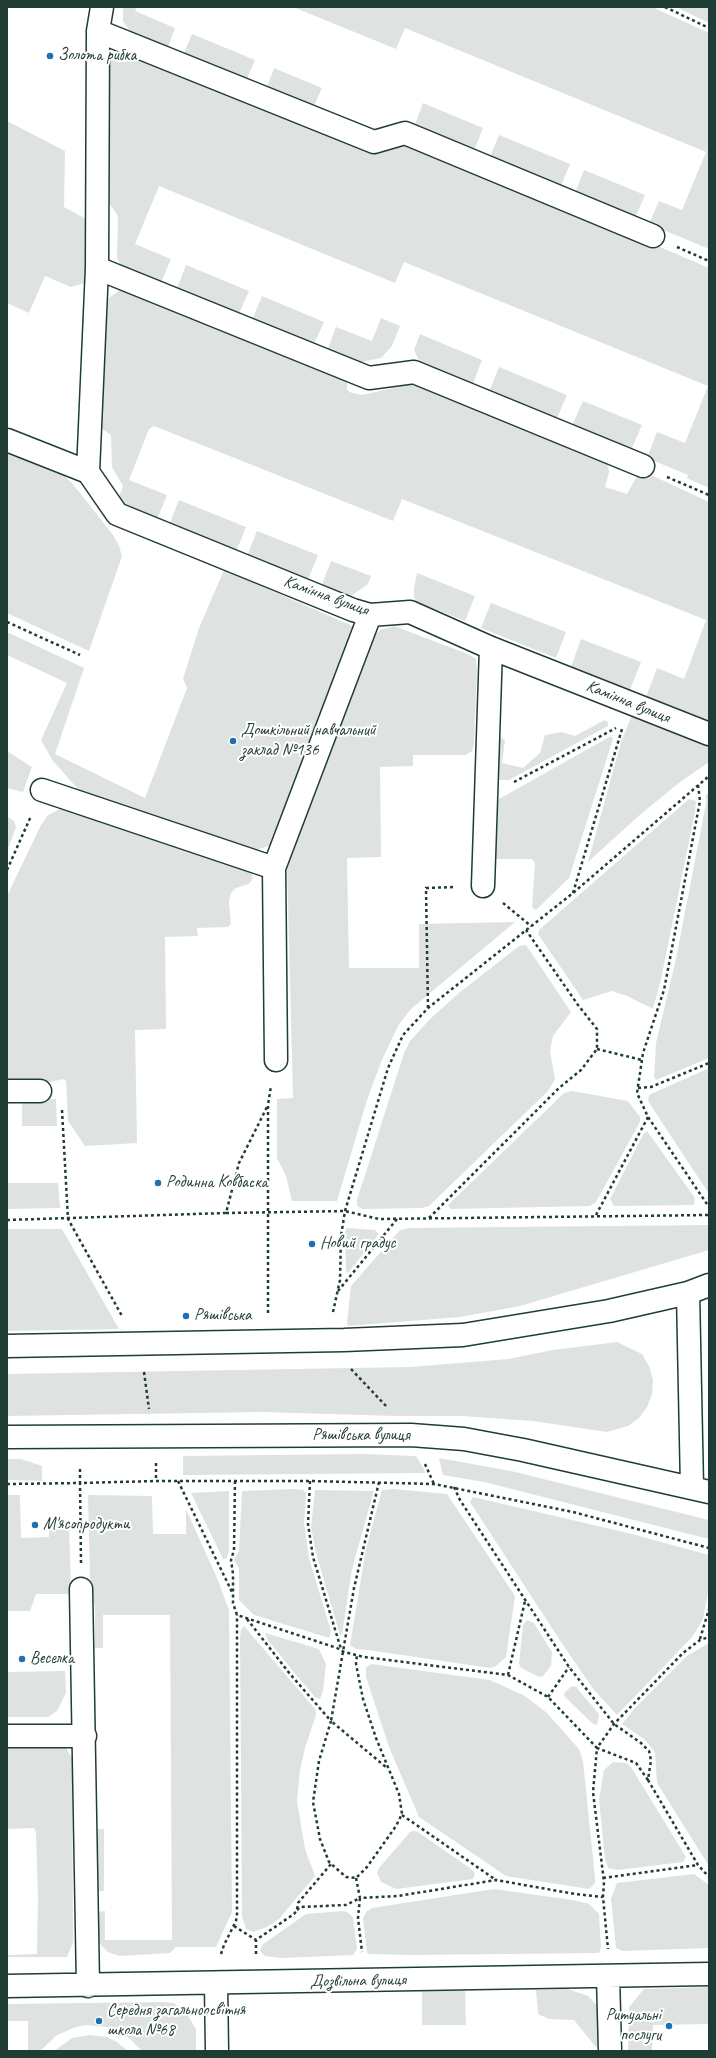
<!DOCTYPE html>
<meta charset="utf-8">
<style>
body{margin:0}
#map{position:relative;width:716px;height:2058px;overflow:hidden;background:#fff;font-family:Caveat,sans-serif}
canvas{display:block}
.frame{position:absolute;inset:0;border:8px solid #1f3d34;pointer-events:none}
</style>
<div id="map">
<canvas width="716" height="2058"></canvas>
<div class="frame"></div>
</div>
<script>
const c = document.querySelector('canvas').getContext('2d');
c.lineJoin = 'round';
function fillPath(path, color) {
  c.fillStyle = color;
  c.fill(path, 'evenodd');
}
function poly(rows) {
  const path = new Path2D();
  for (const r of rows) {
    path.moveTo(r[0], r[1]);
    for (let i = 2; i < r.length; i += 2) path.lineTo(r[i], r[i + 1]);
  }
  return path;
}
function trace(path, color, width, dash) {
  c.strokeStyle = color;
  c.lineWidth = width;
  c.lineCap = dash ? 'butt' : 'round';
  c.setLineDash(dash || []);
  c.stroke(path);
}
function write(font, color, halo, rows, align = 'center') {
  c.font = font + ' Caveat,sans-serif';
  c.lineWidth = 4;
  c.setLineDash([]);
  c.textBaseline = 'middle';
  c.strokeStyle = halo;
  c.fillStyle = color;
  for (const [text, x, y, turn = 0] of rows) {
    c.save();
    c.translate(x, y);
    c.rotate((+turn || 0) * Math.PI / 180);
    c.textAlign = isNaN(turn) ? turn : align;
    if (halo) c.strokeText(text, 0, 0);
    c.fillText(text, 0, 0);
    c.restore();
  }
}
fillPath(poly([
 [123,7,137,7,135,11,175,28,167,50,133,36,123,21],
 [293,7,652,7,709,33,709,249,649,224,659,201,682,210,706,152,405,28,396,49],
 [676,7,709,7,709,23],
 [192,34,255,60,246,81,183,55],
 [126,50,383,150,409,143,419,144,709,268,709,488,687,478,688,475,647,458,657,432,685,443,708,386,404,262,395,283,159,186,135,244,171,259,160,285,122,267,117,258,118,220,117,214,107,201,108,63,111,56,117,51],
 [274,68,322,88,313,108,266,89],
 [423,103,483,128,474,151,414,127],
 [7,121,65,151,64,207,86,219,85,283,71,287,45,276,29,313,7,303],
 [499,135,570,164,561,186,490,157],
 [584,170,645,195,635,218,575,193],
 [186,265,249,291,238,316,176,291],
 [120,290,134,292,347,380,347,389,349,392,362,395,411,384,417,385,608,463,609,472,605,487,627,494,636,478,642,474,649,474,709,502,709,723,646,697,657,668,684,679,706,620,402,499,393,521,154,426,149,429,129,480,167,495,156,522,117,503,123,486,112,467,111,435,100,427,106,300],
 [262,296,324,322,313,346,252,320],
 [381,318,400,326,392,346,381,358,361,362,352,361,327,351,336,327,372,341],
 [420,334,482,360,472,386,420,363,414,350],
 [499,367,567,395,556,420,489,392],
 [583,401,642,425,631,450,572,426],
 [7,450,62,474,72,483,113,535,119,546,122,556,89,651,7,613],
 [179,500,246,527,236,552,169,525],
 [257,531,318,555,308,580,247,556],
 [331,561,371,576,368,584,351,596,344,596,321,587],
 [224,570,355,627,271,845,257,850,91,797,78,789,53,761,41,740,67,683,7,655,7,632,84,668,55,754,145,798,187,688,183,679,199,628],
 [417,573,475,596,465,621,417,602,414,598,414,589],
 [491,603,566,632,556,658,481,628],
 [394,626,468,654,476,659,477,669,474,744,472,751,466,755,413,755,413,766,380,767,381,857,347,858,349,968,419,968,419,924,515,922,411,1009,398,1026,382,1060,367,1100,337,1201,292,1201,286,1176,277,1158,277,1099,293,1098,287,864,371,639,380,630],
 [581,639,641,662,630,690,571,667],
 [632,715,709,744,709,762,680,782,642,813,588,862,621,742],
 [605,720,608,722,608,726,509,780,500,780,496,773,496,740,500,737,505,740,502,763,523,768,540,753,545,735,562,732,575,736],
 [611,736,613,739,569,878,536,910,532,907,535,863,532,859,497,859,494,855,495,805,499,799],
 [7,751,32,767,23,792,7,788],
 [709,792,709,1058,656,1080,654,1077,656,1043,676,959,706,803,706,795],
 [689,799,696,801,695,812,661,979,653,1009,627,996,612,991,583,1000,538,934,539,930],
 [62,808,250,867,253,878,249,884,236,888,231,893,229,902,231,924,228,927,197,928,198,936,165,937,166,1029,135,1030,137,1143,85,1146,68,1121,66,1081,63,1079,51,1082,7,1081,7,896,41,825,48,815],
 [8,817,14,821,16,827,7,852],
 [526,945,571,1012,553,1036,550,1051,555,1079,548,1091,429,1206,422,1208,363,1209,357,1206,357,1200,404,1053,410,1041,430,1019,459,993,519,946],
 [709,1068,709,1194,648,1101,649,1095],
 [572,1091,628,1101,640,1117,640,1122,596,1202,590,1206,451,1209,448,1205,564,1093],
 [22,1099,56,1099,57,1126,22,1126],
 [647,1131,695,1198,694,1205,614,1206,610,1199,644,1133],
 [7,1183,58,1183,60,1208,7,1209],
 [709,1225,709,1250,520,1306,460,1317,348,1326,347,1323,351,1286,399,1231,408,1228],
 [347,1228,375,1230,379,1234,348,1273,346,1271,345,1232],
 [7,1229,62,1229,119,1329,7,1331],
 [617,1342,642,1354,649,1366,653,1380,652,1394,647,1407,639,1418,628,1426,607,1432,533,1421,462,1416,395,1416,262,1412,7,1416,7,1374,410,1367,508,1359,553,1350],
 [363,1454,416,1456,424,1469,425,1473,183,1475,183,1456],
 [439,1458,511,1471,709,1520,709,1539,484,1482,443,1475],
 [7,1459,21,1459,42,1466,42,1481,7,1480],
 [292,1489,304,1490,306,1494,304,1523,309,1558,331,1631,329,1638,254,1615,239,1600,239,1568,234,1560,239,1551,242,1491],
 [393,1489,447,1494,515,1596,506,1657,496,1666,490,1668,368,1650,356,1649,350,1645,366,1549,382,1490],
 [315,1490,374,1491,352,1569,342,1635,340,1635,316,1553,311,1527],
 [229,1491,229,1551,228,1555,226,1559,223,1559,191,1493],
 [7,1495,20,1495,21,1538,49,1537,49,1521,69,1521,71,1594,36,1594,30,1611,7,1611],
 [88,1495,152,1496,153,1534,186,1534,186,1509,217,1578,229,1610,232,1912,216,1947,176,1947,170,1953,119,1956,108,1952,100,1944,97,1936,97,1912,105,1911,105,1940,172,1940,170,1615,103,1615,103,1648,95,1648,95,1608,90,1578],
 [473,1497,628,1533,709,1555,709,1588,703,1619,699,1626,692,1637,617,1715,594,1690,563,1645,470,1502],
 [527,1620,534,1623,552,1652,551,1666,543,1676,539,1677,521,1668,519,1664,523,1625],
 [244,1626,309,1702,316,1710,316,1715,305,1748,300,1770,297,1801,305,1849,315,1876,279,1919,267,1927,253,1932,246,1929,242,1916,240,1637,241,1630],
 [265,1633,319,1649,326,1664,323,1691,320,1699,315,1697,297,1676,267,1639],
 [709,1643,709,1866,657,1783,655,1752,644,1739,622,1724,634,1709,687,1656],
 [371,1664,490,1680,525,1696,547,1713,579,1749,583,1761,595,1878,595,1883,589,1889,506,1876,419,1817,389,1747,366,1677,366,1667],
 [65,1671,66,1693,57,1711,48,1717,7,1717,7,1672],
 [572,1686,576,1687,599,1714,597,1725,593,1724,564,1696,565,1692],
 [7,1742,65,1746,72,1758,73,1943,67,1957,7,1957,7,1955,37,1954,38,1896,36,1833,34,1828,7,1829],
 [613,1762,626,1763,631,1767,686,1857,683,1862,618,1870,608,1868,605,1859,599,1799,604,1770],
 [96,1829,104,1829,104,1891,97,1891],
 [414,1831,418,1832,471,1869,475,1873,473,1879,396,1889,381,1882,377,1873,379,1868,410,1832],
 [694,1874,709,1885,709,1948,623,1951,616,1948,611,1899,617,1883],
 [494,1889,573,1900,589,1904,599,1914,601,1948,599,1953,412,1955,370,1954,367,1953,363,1918,367,1911,372,1908],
 [343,1911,347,1912,353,1917,357,1949,353,1955,281,1958,265,1956,260,1951,262,1945,306,1914],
 [709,1987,709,2024,653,2025,652,2051,628,2051,629,2007,644,1989],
 [568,1989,588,1996,597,2005,601,2014,603,2051,595,2046,574,2020,549,2019,538,2014,536,1990],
 [422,1991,465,1991,466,2025,422,2025],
 [163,2002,174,2003,187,2014,196,2029,196,2051,142,2051,129,2038,119,2032,107,2027,86,2025,76,2027,57,2035,40,2051,28,2051,28,2021,7,2021,7,2004],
 [90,2035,107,2037,117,2042,128,2051,54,2051,72,2038]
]), '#dee3e2');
const minor = poly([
 [98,31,374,142,405,133,653,236],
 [97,268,369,378,414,372,643,466],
 [7,440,88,472,117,514,353,610,370,615,410,612,491,648,709,734],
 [88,472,97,268,98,31,102,7],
 [42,790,274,868],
 [483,886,491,648],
 [276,1060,274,868,370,615],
 [7,1091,40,1091],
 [81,1589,88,1986],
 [7,1736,85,1736],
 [608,1976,610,2051],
 [216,1984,217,2051],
 [7,1986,709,1974]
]);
const major = poly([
 [688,1293,692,1487],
 [7,1346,344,1340,463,1335,609,1311,688,1293,709,1285],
 [7,1437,411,1435,464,1439,523,1450,709,1492]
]);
trace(minor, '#1f3d34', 25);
trace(major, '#1f3d34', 25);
trace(poly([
 [665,7,709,28],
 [677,247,709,261],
 [667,477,709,495],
 [7,622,80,655],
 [514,782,616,728],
 [698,785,700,801,664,990,643,1053,637,1093,648,1117,709,1207],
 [7,870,31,816],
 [573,893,622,729],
 [503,903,531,926],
 [428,1008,426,888,455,887],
 [597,1049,642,1060],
 [638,1088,651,1087,709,1063],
 [62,1110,68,1219,122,1316],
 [226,1213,345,1211,379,1219,709,1215],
 [596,1215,648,1117],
 [429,1218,559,1088,581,1070,597,1049,597,1029,578,1005,526,930],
 [7,1220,226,1213,239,1163,268,1105],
 [338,1291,397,1219],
 [333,1312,340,1280,341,1236,345,1211,388,1068,403,1035,428,1008,573,893,709,776],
 [268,1313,268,1105,271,1086],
 [351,1369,386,1406],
 [144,1372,149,1409],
 [156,1463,156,1480],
 [425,1464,434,1484],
 [80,1469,80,1483,156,1481,310,1481,434,1484,573,1512,709,1548],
 [178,1481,232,1592],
 [235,1481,234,1550,231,1560,233,1574,233,1603,237,1615,337,1648,344,1652,364,1657,508,1675,548,1697,597,1748,593,1792,604,1882,603,1897,608,1949],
 [310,1481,308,1524,313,1557,341,1649],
 [379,1482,354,1588,331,1721,387,1768],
 [7,1484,80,1483,81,1563],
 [454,1487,460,1500,569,1667,614,1724,641,1743,649,1751,651,1760,648,1780,698,1865,709,1877],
 [247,1619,290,1674,331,1721,319,1761,313,1802,320,1839,329,1862,346,1877,356,1878,367,1867,396,1826,402,1814,399,1794,376,1738,363,1699,356,1664,357,1655],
 [700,1639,709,1609],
 [508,1675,525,1601],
 [548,1697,569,1667],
 [648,1780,636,1763,597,1748,614,1724,683,1653,700,1640,709,1637],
 [402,1815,496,1880],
 [356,1878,360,1898,398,1896,496,1880,575,1894,603,1897],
 [603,1878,698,1865],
 [297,1910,300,1907,346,1905,360,1898,358,1918,362,1952],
 [234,1926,256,1940,294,1914,297,1910,298,1903,331,1864],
 [221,1954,224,1945,236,1921,237,1914,237,1615],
 [256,1954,256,1940]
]), '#1f3d34', 2.5, [3, 3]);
trace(minor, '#fff', 22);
trace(major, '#fff', 22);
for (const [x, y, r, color] of [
 [50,56,4,"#1f6fb2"],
 [233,741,4,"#1f6fb2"],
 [158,1183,4,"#1f6fb2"],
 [312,1244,4,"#1f6fb2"],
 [186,1316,4,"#1f6fb2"],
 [35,1525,4,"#1f6fb2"],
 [22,1659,4,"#1f6fb2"],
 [99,2021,4,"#1f6fb2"],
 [669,2026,4,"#1f6fb2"]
]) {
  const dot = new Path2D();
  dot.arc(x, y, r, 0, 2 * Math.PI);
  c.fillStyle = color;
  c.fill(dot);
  trace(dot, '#fff', 1.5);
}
write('17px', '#1f3d34', '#fff', [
 ["Золота рибка",58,56],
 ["Дошкільний навчальний",241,731],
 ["заклад №136",241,751],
 ["Родинна Ковбаска",166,1183],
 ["Новий градус",320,1244],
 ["Ряшівська",194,1316],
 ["М'ясопродукти",43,1525],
 ["Веселка",30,1659],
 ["Середня загальноосвітня",107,2011],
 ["школа №68",107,2031],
 ["Ритуальні",661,2016,"right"],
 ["послуги",661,2036,"right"]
], 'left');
write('17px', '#1f3d34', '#fff', [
 ["Камінна вулиця",326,596,20],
 ["Камінна вулиця",628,702,22],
 ["Ряшівська вулиця",361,1436],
 ["Дозвільна вулиця",358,1981,-1]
]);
</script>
